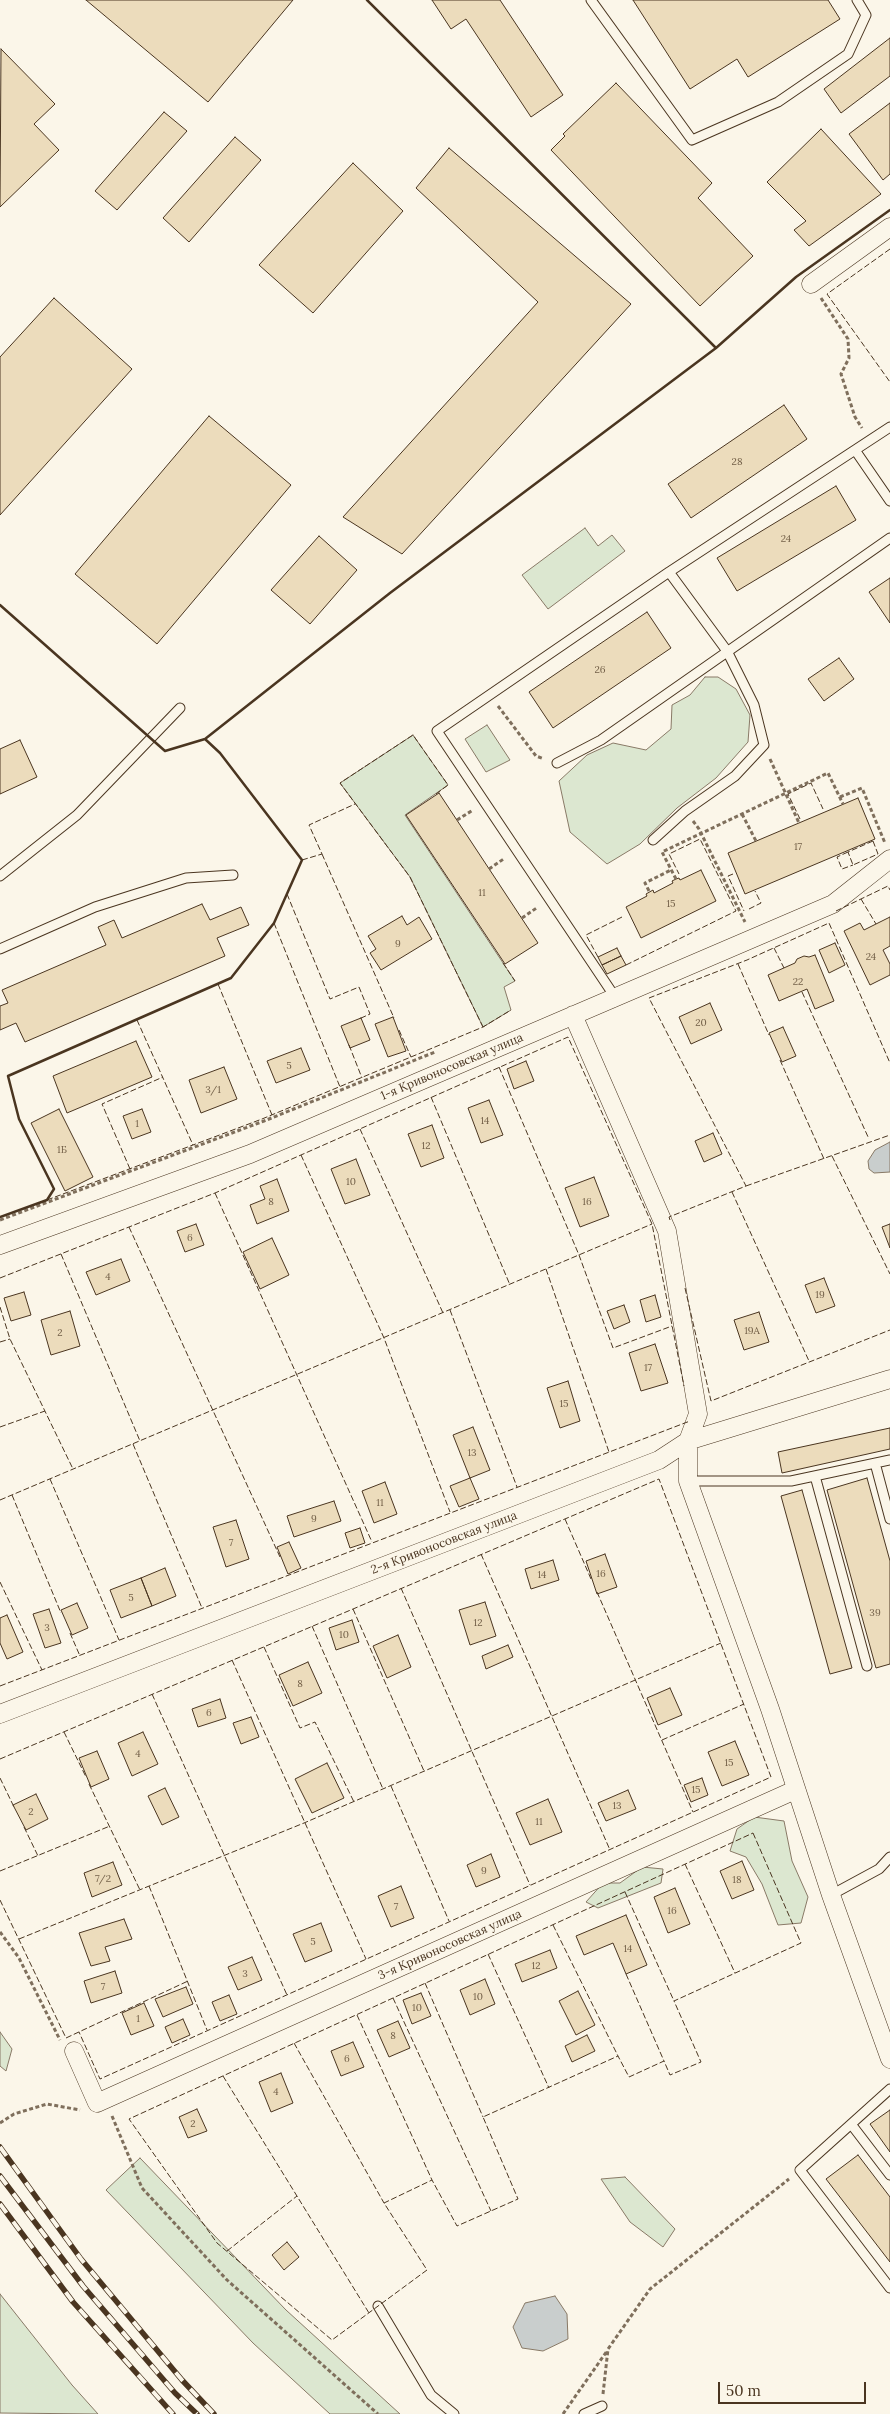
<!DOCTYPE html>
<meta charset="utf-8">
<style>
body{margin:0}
#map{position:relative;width:890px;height:2414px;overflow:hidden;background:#fbf6e9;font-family:Lora,serif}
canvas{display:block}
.scale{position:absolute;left:718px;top:2382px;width:148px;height:22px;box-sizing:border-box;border:2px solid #4a3520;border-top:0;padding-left:6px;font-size:15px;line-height:18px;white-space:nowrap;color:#4a3520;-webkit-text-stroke:4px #fbf6e9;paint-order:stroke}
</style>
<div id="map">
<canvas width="890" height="2414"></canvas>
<div class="scale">50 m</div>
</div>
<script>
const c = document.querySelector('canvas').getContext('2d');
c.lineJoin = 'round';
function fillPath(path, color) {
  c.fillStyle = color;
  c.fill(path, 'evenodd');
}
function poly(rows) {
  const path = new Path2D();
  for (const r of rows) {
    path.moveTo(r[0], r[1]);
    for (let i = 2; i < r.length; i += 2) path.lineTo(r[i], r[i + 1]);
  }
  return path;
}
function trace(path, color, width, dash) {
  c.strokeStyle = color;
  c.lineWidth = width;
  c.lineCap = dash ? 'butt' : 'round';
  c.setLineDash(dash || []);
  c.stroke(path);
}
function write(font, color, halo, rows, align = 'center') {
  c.font = font + ' Lora,serif';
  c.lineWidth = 4;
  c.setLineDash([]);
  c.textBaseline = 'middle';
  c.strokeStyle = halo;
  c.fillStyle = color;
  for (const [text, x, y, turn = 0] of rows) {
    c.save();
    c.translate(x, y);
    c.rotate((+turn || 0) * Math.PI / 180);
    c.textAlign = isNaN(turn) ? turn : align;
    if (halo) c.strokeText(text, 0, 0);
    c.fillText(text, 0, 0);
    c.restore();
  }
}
const green = poly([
 [585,528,598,546,612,535,625,551,548,609,522,575,585,528],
 [705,677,718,677,736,689,750,715,748,742,716,778,677,808,640,844,607,864,570,832,559,781,587,755,613,743,646,750,671,729,672,705,690,695,705,677],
 [487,725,510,760,486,772,465,739,487,725],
 [413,735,448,785,405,815,515,981,504,987,511,1010,483,1027,410,877,340,783,413,735],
 [754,1817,784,1821,792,1861,808,1897,801,1923,778,1925,762,1884,746,1857,730,1851,737,1829,754,1817],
 [642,1867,663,1869,661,1883,598,1908,586,1902,603,1883,620,1883,642,1867],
 [0,2032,12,2049,6,2071,0,2066,0,2032],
 [140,2158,286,2310,400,2414,330,2414,253,2343,106,2190,140,2158],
 [625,2177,675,2229,663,2247,630,2222,601,2179,625,2177],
 [0,2294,72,2385,98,2414,0,2413,0,2294]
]);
fillPath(green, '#dce7d0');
trace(green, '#887966', 1);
const water = poly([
 [890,1142,890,1172,874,1173,869,1169,868,1161,875,1150,890,1142],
 [555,2296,567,2314,568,2339,543,2351,522,2348,513,2327,525,2303,555,2296]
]);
fillPath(water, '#c9cecd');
trace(water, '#887966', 1);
const building = poly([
 [86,0,293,0,208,102,86,0],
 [432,0,500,0,563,95,531,117,466,19,451,29,432,0],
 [633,0,828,0,840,19,748,77,737,59,690,89,633,0],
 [890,38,890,76,841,113,824,89,890,38],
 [1,49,55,104,34,124,59,150,0,207,1,49],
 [616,83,712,183,698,198,753,256,700,306,551,150,565,136,563,134,616,83],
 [890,103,890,174,883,180,849,134,890,103],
 [164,112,187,131,117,210,95,191,164,112],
 [821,129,881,194,809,246,794,230,806,221,767,182,821,129],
 [235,137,261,160,189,242,163,218,235,137],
 [449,148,631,304,402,554,343,517,538,302,416,188,449,148],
 [353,163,403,211,313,313,259,265,353,163],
 [54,298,132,369,0,515,0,357,54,298],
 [784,405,807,439,691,518,668,484,784,405],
 [209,416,291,485,157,644,75,574,209,416],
 [836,486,856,520,737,591,717,558,836,486],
 [319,536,357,570,310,624,271,590,319,536],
 [890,578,890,623,869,592,890,578],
 [647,612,671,648,553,728,529,692,647,612],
 [839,658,854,679,824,701,808,679,839,658],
 [20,740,37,777,0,794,0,749,20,740],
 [439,793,538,943,505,964,406,815,439,793],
 [858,798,875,839,745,894,728,853,858,798],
 [701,870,716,901,641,938,626,907,647,896,646,894,653,890,654,893,673,883,672,881,676,879,679,878,680,880,701,870],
 [202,904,210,920,241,907,249,925,217,938,225,956,25,1042,16,1023,0,1030,0,1006,8,1003,2,990,106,945,98,927,114,920,122,938,202,904],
 [402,916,407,925,419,917,432,939,381,970,370,953,376,949,368,936,402,916],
 [890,917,890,946,883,950,890,964,890,975,870,985,844,931,860,923,864,930,890,917],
 [835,943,845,965,829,973,819,950,835,943],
 [617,948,621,956,602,965,598,957,617,948],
 [815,955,834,1001,815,1009,807,989,779,1001,768,975,795,963,797,959,804,956,809,957,815,955],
 [621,956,626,965,607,974,602,965,621,956],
 [710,1003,722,1030,691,1044,679,1017,710,1003],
 [393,1017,406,1051,388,1057,375,1024,393,1017],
 [361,1018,370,1040,350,1048,341,1026,361,1018],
 [783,1027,796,1056,782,1062,769,1033,783,1027],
 [136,1041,152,1077,67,1113,53,1076,136,1041],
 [301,1048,310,1070,276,1083,267,1061,301,1048],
 [526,1061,534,1081,514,1089,507,1069,526,1061],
 [224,1067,237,1099,201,1113,189,1080,224,1067],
 [489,1100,503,1135,481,1143,468,1108,489,1100],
 [59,1109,93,1177,65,1191,31,1123,59,1109],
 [142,1109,151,1132,132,1139,123,1116,142,1109],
 [432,1125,444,1158,421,1167,408,1134,432,1125],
 [713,1133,722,1154,704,1162,695,1141,713,1133],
 [356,1159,370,1195,345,1204,331,1169,356,1159],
 [594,1177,609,1216,580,1227,565,1188,594,1177],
 [277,1179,289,1211,257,1224,250,1205,265,1199,260,1186,277,1179],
 [196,1224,204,1245,185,1252,177,1231,196,1224],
 [890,1224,890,1248,882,1227,890,1224],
 [272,1238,289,1275,260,1289,243,1252,272,1238],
 [121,1259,130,1281,96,1295,86,1272,121,1259],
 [824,1278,835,1306,816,1313,805,1285,824,1278],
 [24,1292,31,1315,11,1321,4,1298,24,1292],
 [655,1295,661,1317,646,1322,640,1300,655,1295],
 [624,1305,630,1322,614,1329,607,1311,624,1305],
 [70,1311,80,1346,51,1355,41,1320,70,1311],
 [759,1312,769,1342,744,1350,734,1320,759,1312],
 [655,1344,668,1383,641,1391,629,1353,655,1344],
 [568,1381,580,1421,560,1428,547,1388,568,1381],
 [473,1427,490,1470,470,1478,453,1435,473,1427],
 [890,1428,890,1449,782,1473,778,1452,890,1428],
 [470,1478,479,1499,459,1507,450,1486,470,1478],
 [867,1478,890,1561,890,1664,876,1668,827,1490,867,1478],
 [385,1482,397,1514,374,1523,362,1491,385,1482],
 [802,1490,852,1668,830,1674,781,1496,802,1490],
 [334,1501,341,1521,294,1537,287,1516,334,1501],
 [236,1520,249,1559,226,1567,213,1527,236,1520],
 [360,1528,365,1543,350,1548,345,1533,360,1528],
 [289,1542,301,1568,288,1574,277,1547,289,1542],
 [605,1554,617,1587,597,1594,586,1561,605,1554],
 [553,1560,559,1580,531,1589,525,1569,553,1560],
 [165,1568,176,1596,152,1606,141,1578,165,1568],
 [141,1578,152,1606,121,1618,110,1590,141,1578],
 [485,1602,496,1636,470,1645,459,1610,485,1602],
 [77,1603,88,1628,72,1635,61,1610,77,1603],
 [49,1609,61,1643,45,1648,33,1614,49,1609],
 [7,1615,23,1652,7,1659,0,1643,0,1618,7,1615],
 [352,1620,359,1642,336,1650,329,1628,352,1620],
 [398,1635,411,1667,387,1678,373,1646,398,1635],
 [508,1645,513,1657,486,1669,482,1656,508,1645],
 [308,1662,322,1693,293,1706,279,1675,308,1662],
 [670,1688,682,1715,658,1725,647,1698,670,1688],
 [220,1699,226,1718,198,1727,192,1709,220,1699],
 [251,1717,259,1737,241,1744,233,1723,251,1717],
 [143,1732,158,1764,132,1776,118,1743,143,1732],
 [735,1741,749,1775,722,1786,708,1752,735,1741],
 [97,1751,109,1779,91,1787,79,1758,97,1751],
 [327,1763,344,1798,312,1813,295,1779,327,1763],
 [702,1778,708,1795,691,1802,684,1785,702,1778],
 [165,1788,179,1817,162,1825,148,1796,165,1788],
 [628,1790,636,1809,606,1821,598,1803,628,1790],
 [36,1794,48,1819,26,1830,13,1805,36,1794],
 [548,1799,562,1832,530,1845,516,1813,548,1799],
 [491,1854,500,1877,476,1887,467,1865,491,1854],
 [742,1861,754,1890,732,1899,720,1871,742,1861],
 [113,1862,122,1885,92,1897,84,1873,113,1862],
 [401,1886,414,1918,391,1927,378,1896,401,1886],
 [675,1888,690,1924,668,1933,654,1897,675,1888],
 [626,1915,647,1965,626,1974,613,1943,584,1955,576,1936,626,1915],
 [124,1919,132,1939,105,1947,110,1961,91,1966,79,1933,124,1919],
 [321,1923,332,1951,305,1962,293,1934,321,1923],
 [550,1950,557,1968,522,1982,515,1964,550,1950],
 [252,1957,262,1980,238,1990,228,1967,252,1957],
 [115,1971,122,1993,91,2003,84,1981,115,1971],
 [485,1979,495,2004,470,2015,460,1990,485,1979],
 [186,1987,193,2004,163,2017,155,1999,186,1987],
 [578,1991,595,2025,576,2035,559,2001,578,1991],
 [421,1993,431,2016,412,2024,403,2000,421,1993],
 [229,1995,237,2014,220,2021,212,2002,229,1995],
 [144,2003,154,2026,131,2035,122,2013,144,2003],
 [183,2019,190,2035,172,2043,165,2027,183,2019],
 [398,2021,410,2048,389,2057,377,2030,398,2021],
 [587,2035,595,2051,572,2062,565,2046,587,2035],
 [353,2042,364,2067,341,2076,331,2051,353,2042],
 [281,2073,293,2103,271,2112,259,2082,281,2073],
 [197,2109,207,2131,188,2138,179,2117,197,2109],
 [890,2110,890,2152,870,2124,890,2110],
 [858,2155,890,2197,890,2262,826,2179,858,2155],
 [287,2242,299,2257,284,2270,272,2255,287,2242]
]);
fillPath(building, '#ecdcbc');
trace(building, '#4a3520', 1);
const lane = poly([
 [591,0,692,140,778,102,848,54,866,15,857,0],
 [855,450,890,501],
 [557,763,601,740,890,538],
 [653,840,685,811,735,776,764,745,754,705,727,651,669,572,890,427],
 [0,876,77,815,180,708],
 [0,949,95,907,186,878,233,875],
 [615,997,437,731,669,572],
 [875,1463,890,1519],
 [815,1476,867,1666],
 [688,1481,791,1481,890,1460],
 [831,1895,879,1869,890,1857],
 [890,2089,800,2170,890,2288],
 [851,2124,890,2175],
 [378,2306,431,2395,454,2414],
 [584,2414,602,2406]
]);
const street = poly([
 [811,284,890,227],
 [573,1015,667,1231,698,1414,688,1441,688,1481,770,1709,831,1895,890,2059],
 [0,1245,250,1154,833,904,890,859],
 [0,1714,659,1460,688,1441,890,1379],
 [74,2051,97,2103,795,1790]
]);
trace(lane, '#4a3520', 11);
trace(street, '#4a3520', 19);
trace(poly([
 [821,298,848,339,849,358,841,374,855,417,862,428],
 [498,706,536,756,544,759],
 [770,759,799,823],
 [840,797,862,788,885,843],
 [742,814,756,841],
 [457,820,473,810],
 [693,821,699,829,745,922],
 [489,869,505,858],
 [676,879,662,852,828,773,843,804],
 [649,891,645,883,671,870],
 [522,918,538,907],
 [0,1220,264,1121,435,1052],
 [0,1932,19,1958,60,2040],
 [112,2116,142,2188,227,2280,378,2414],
 [0,2123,14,2114,47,2104,80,2110],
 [603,2394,608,2349,650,2289,789,2179],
 [563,2414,607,2351]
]), '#7f6f5c', 3, [4, 2.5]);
trace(lane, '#fbf6e9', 9);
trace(street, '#fbf6e9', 18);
const rail = poly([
 [0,2147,81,2259,182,2380,214,2414],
 [0,2176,83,2286,175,2393,197,2414],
 [0,2204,73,2302,173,2414]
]);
trace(rail, '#4a3520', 5.5);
trace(rail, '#fbf6e9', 4, [11]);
trace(poly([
 [890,249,827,294,890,382],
 [436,794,448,785,413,735,340,783,410,877,483,1027],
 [800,819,788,794,811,783,823,809],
 [873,841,878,854,853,865,848,852,873,841],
 [848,852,837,857,842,869,853,865],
 [322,854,394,1018],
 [302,860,322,854,309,825,355,804],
 [733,874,728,876,744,911],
 [287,894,330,999,359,987,370,1014,359,1019],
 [861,899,876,924],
 [749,909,761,903,755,891],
 [836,911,888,886,890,890],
 [274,923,340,1087],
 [774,948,784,968],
 [598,957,586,935,622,917],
 [503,963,515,981],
 [738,964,769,1035],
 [626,965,736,911,700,839,669,854,679,874],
 [218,984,272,1115],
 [802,992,869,1139],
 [137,1020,193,1145],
 [399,1030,411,1057],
 [349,1045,362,1078],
 [780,1060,824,1159],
 [499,1067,579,1255,613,1348,672,1326],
 [431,1097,510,1285],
 [360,1129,443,1313],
 [301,1155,384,1338,450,1512],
 [832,1156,890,1274],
 [130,1169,102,1104,163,1077],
 [746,1186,890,1135],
 [732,1192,809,1361],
 [215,1193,372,1542],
 [47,1200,262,1119,483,1027,511,1010],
 [670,1220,669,1217,746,1186,649,998,747,960,829,923,890,1063],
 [129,1227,280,1557],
 [61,1254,140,1441],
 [546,1269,609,1452],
 [0,1278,215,1193,568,1037,652,1224,684,1386],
 [685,1288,711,1401,890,1330],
 [0,1307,10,1339,73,1469],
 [450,1310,517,1487],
 [0,1342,10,1339],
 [0,1427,45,1411],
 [133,1444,202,1608],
 [50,1479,119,1640],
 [12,1495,61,1613],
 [0,1500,652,1224],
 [565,1519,591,1579],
 [481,1554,610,1850],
 [0,1582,42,1670],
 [401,1588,530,1885],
 [597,1592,693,1812],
 [353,1609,424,1771],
 [312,1626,383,1789],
 [70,1633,80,1656],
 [264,1647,300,1728,315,1722,354,1802],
 [232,1660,366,1959],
 [0,1686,690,1421],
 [152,1694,287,1995],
 [64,1732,86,1777],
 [662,1740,744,1704],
 [0,1759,659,1479,771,1777,100,2079,79,2032],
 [0,1778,14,1807],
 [89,1784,140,1890],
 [391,1786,449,1921],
 [24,1827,38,1856],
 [753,1833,801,1943,674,2001,701,2062,670,2075,664,2061,629,2077,618,2056,483,2117,518,2199,457,2226,432,2180,384,2203,427,2270,332,2340,217,2243,129,2119,753,1833],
 [685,1864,735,1973],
 [0,1871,110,1826],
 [149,1886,207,2030],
 [625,1892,674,2001],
 [0,1900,66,2038,188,1981],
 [553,1925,618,2056],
 [19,1939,304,1823,721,1643],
 [488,1954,549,2088],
 [626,1974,664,2061],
 [425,1983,483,2117],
 [393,1998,491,2211],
 [357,2015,432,2180],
 [294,2043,384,2203],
 [223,2076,369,2313],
 [227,2251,297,2196]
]), '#4a3520', 1, [6, 2.5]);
trace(poly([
 [367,0,716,348],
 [0,605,165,751,205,739,390,593,716,348,796,277,890,210],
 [0,1217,47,1200,54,1189,19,1119,8,1076,231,978,274,923,302,860,220,753,205,739]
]), '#4a3520', 2.5);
write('10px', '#725f47', null, [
 ["28",737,462],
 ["24",786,539],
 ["26",600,670],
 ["17",798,847],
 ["11",482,893],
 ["15",671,904],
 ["9",398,944],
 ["24",871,957],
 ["22",798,982],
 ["20",701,1023],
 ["5",289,1066],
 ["3/1",213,1090],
 ["14",485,1121],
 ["1",137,1124],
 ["12",426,1146],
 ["1Б",62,1150],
 ["10",351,1182],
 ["8",271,1202],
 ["16",587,1202],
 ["6",190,1238],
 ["4",108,1277],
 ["19",820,1295],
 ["19А",752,1331],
 ["2",60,1333],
 ["17",648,1368],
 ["15",564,1404],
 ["13",472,1453],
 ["11",380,1503],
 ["9",314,1519],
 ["7",231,1543],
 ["16",601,1574],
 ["14",542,1575],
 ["5",131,1598],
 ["39",875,1613],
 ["12",478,1623],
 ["3",47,1628],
 ["10",344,1635],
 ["8",300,1684],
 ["6",209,1713],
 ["4",138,1754],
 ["15",729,1763],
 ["15",696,1790],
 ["13",617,1806],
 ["2",31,1812],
 ["11",539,1822],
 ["9",484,1871],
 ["7/2",103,1879],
 ["18",737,1880],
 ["7",396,1907],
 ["16",672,1911],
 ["5",313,1942],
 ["14",628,1949],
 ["12",536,1966],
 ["3",245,1974],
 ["7",103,1987],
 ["10",478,1997],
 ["10",417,2008],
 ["1",138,2019],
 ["8",393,2036],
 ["6",347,2059],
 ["4",276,2092],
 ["2",193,2124]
]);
write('12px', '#4a3520', '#fbf6e9', [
 ["1-я Кривоносовская улица",452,1067,-23],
 ["2-я Кривоносовская улица",444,1543,-21],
 ["3-я Кривоносовская улица",450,1945,-24]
]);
</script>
